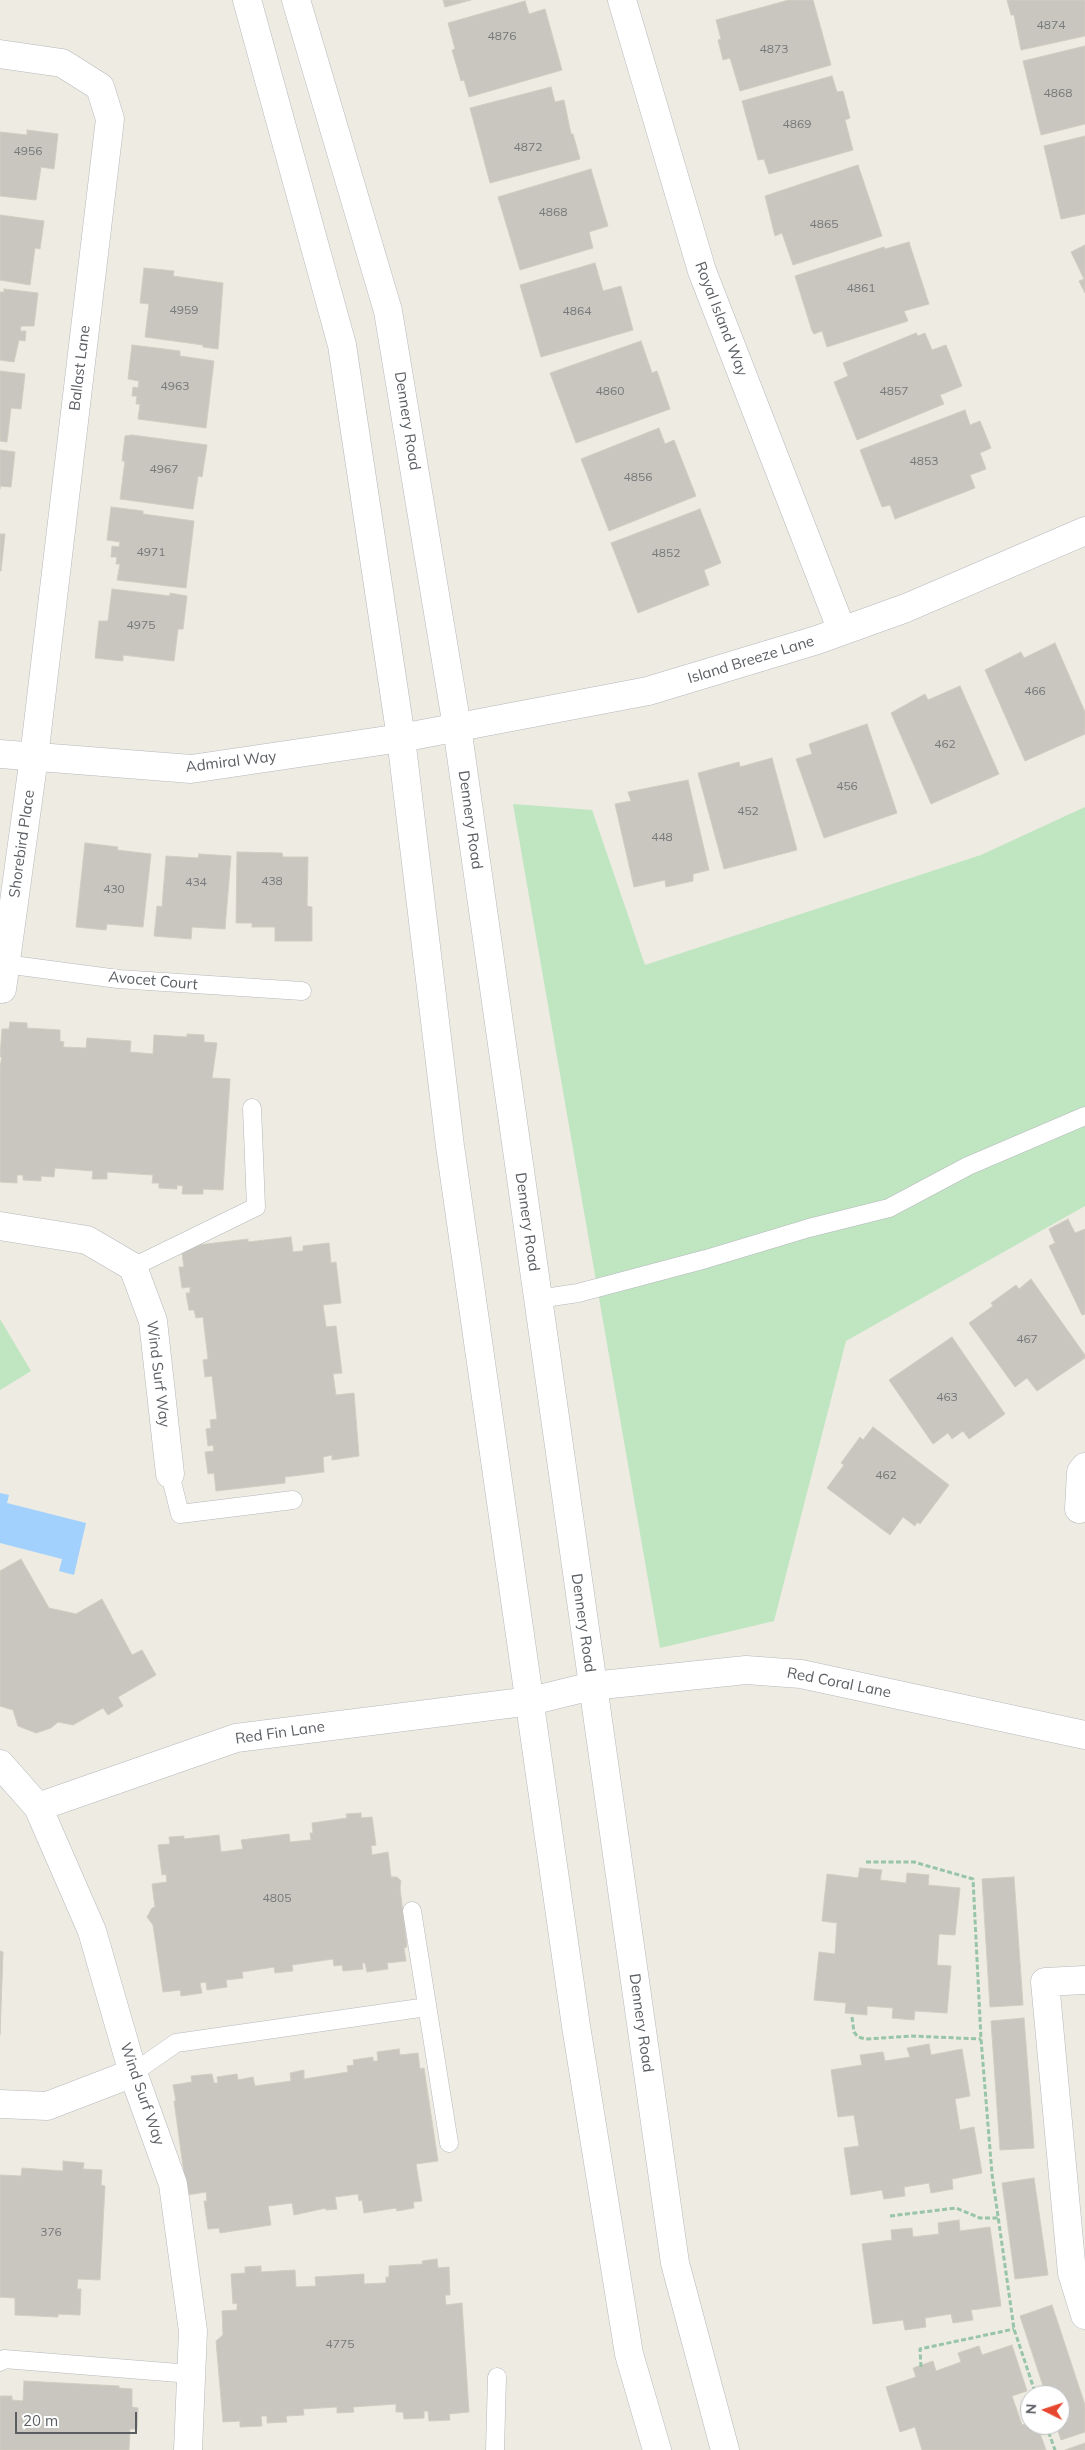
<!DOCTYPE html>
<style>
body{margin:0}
#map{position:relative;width:1085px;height:2450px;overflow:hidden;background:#edebe2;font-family:Mulish,sans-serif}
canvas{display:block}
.north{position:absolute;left:1020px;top:2385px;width:50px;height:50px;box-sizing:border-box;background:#fff;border:1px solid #bdbfc1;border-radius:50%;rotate:274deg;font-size:14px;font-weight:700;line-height:20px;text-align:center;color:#5a5e63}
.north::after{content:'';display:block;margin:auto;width:18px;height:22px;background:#e7472f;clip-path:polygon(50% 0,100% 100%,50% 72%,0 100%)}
.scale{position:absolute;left:15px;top:2412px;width:122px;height:22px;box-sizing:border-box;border:2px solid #5a5e63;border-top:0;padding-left:6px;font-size:15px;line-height:18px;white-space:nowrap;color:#5a5e63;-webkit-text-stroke:4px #fff;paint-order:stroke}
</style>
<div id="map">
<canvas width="1085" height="2450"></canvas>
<div class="north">N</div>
<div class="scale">20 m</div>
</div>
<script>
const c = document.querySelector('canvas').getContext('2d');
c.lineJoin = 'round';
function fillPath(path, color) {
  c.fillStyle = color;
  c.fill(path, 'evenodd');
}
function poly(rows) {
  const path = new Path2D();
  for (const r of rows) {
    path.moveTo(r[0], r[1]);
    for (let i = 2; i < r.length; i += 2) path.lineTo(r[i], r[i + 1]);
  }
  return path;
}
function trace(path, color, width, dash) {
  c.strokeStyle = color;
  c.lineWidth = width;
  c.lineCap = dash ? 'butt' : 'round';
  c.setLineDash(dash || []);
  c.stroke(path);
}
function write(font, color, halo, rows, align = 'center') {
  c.font = font + ' Mulish,sans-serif';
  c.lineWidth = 5;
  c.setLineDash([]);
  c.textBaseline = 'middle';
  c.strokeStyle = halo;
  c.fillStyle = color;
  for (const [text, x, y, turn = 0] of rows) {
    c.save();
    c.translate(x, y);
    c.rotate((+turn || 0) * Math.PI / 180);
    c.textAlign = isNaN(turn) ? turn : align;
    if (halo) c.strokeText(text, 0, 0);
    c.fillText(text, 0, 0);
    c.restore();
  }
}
fillPath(poly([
 [513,804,592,810,645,965,981,855,1085,807,1085,1206,846,1341,774,1621,660,1648],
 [0,1319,31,1371,0,1390]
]), '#bfe5c1');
fillPath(poly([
 [0,1493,9,1495,7,1503,86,1523,74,1575,59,1571,62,1559,0,1543]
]), '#a2d1fe');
const building = poly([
 [443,0,471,0,445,7,443,0],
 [789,0,813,0,831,65,740,91,730,58,723,60,718,40,721,39,716,20,789,0],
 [1007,0,1085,0,1085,36,1021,50,1014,15,1011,15,1007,0],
 [525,1,529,14,545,9,562,70,469,97,464,80,461,81,452,50,455,49,448,23,525,1],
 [1085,46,1085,124,1041,135,1023,61,1085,46],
 [832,76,837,92,843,91,850,118,845,120,853,150,769,174,764,159,758,160,742,101,832,76],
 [551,87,555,102,564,100,571,134,573,134,580,159,490,183,470,108,551,87],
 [27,130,58,134,54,169,41,167,36,200,0,196,0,132,27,135,27,130],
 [1085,136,1085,214,1061,219,1044,146,1085,136],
 [858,165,882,236,793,265,782,233,775,236,765,196,858,165],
 [591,169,608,226,589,232,593,248,520,270,498,197,591,169],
 [0,215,44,221,40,249,35,248,30,285,0,280,0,215],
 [909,242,929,304,904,311,908,321,827,347,822,331,814,334,812,331,795,276,884,247,885,249,909,242],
 [1085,245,1085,293,1079,281,1084,279,1071,252,1085,245],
 [595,263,603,291,621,286,633,330,541,357,520,285,595,263],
 [144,268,174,271,173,276,223,283,218,349,203,347,203,345,145,337,149,304,140,303,144,268],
 [4,289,38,293,34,326,21,326,20,331,26,331,25,341,19,340,14,362,0,360,0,292,4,292,4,289],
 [916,333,918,336,925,333,932,350,946,345,962,386,940,395,944,404,857,440,834,382,848,376,843,363,916,333],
 [641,341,652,373,657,371,670,409,576,443,550,373,641,341],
 [132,345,180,351,180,356,214,361,206,428,138,419,140,404,136,404,137,396,132,396,133,387,138,388,139,381,128,379,132,345],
 [0,371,25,374,21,409,11,408,7,442,0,441,0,371],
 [965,410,970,425,980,421,991,448,980,453,986,469,970,475,975,488,895,519,890,505,882,507,860,450,965,410],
 [659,428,665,444,674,440,696,496,609,531,581,459,659,428],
 [132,435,207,445,202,477,198,476,193,509,120,499,125,461,122,461,125,436,132,435],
 [0,450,15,452,11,487,0,486,0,489,0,450],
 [111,507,143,511,143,514,194,521,186,588,117,580,120,564,116,564,117,557,111,557,112,546,119,547,120,542,107,540,111,507],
 [700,509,721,563,704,570,709,585,638,613,611,543,700,509],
 [0,534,5,534,1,571,0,571,0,534],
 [112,589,170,596,170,593,187,596,183,629,178,629,174,661,123,655,123,661,95,658,99,621,108,621,112,589],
 [1055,643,1085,712,1085,734,1025,761,985,670,1021,652,1024,658,1055,643],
 [960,686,999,774,931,804,891,713,925,694,928,700,960,686],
 [867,724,897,813,824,838,796,759,812,754,809,744,867,724],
 [772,758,797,850,724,869,698,773,739,762,740,767,772,758],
 [688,780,709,870,693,874,693,881,666,887,665,880,634,887,615,804,631,801,628,792,688,780],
 [85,843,118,847,117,850,151,854,143,927,107,924,106,930,76,927,85,843],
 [237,852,282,853,283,857,308,857,307,906,312,907,312,941,275,941,275,927,252,927,252,923,236,923,237,852],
 [199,854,231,856,225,929,192,927,191,939,154,936,157,906,162,907,166,856,198,858,199,854],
 [10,1022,27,1023,27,1028,60,1030,60,1041,64,1042,63,1047,86,1048,87,1038,131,1041,130,1052,153,1054,154,1035,187,1037,187,1034,204,1035,204,1042,217,1043,212,1078,230,1079,223,1190,203,1189,203,1194,182,1194,183,1186,177,1185,177,1189,159,1188,159,1183,152,1183,153,1175,107,1172,107,1179,92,1179,93,1171,55,1168,54,1177,41,1176,41,1181,23,1180,23,1175,17,1175,17,1183,0,1182,0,1066,2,1057,0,1057,2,1029,9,1029,10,1022],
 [1068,1219,1075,1233,1085,1229,1085,1314,1082,1315,1049,1246,1055,1243,1049,1229,1068,1219],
 [291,1237,293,1252,303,1251,303,1246,329,1243,331,1263,336,1262,341,1303,323,1305,326,1327,336,1326,342,1373,333,1374,336,1395,354,1393,359,1456,332,1460,332,1455,323,1457,324,1472,285,1477,285,1483,216,1491,214,1473,208,1474,205,1452,214,1451,213,1445,208,1446,206,1429,211,1428,210,1420,217,1419,212,1376,205,1377,203,1360,208,1359,203,1317,196,1318,194,1310,189,1310,186,1293,190,1293,190,1287,182,1288,179,1267,184,1267,181,1247,248,1239,248,1242,291,1237],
 [1031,1279,1085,1355,1085,1358,1037,1391,1027,1378,1015,1387,969,1323,993,1306,991,1303,1016,1285,1019,1289,1031,1279],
 [952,1337,1005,1414,969,1439,963,1431,952,1439,948,1433,933,1444,889,1380,952,1337],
 [873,1427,949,1485,920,1524,917,1522,915,1526,903,1517,890,1535,827,1488,844,1465,841,1463,860,1437,863,1440,873,1427],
 [21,1559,49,1608,76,1614,102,1599,132,1655,142,1650,156,1675,118,1697,123,1706,108,1715,103,1708,73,1725,58,1722,51,1728,36,1733,18,1726,13,1710,0,1706,0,1571,21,1559],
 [361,1813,361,1818,372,1817,376,1845,371,1846,372,1855,388,1852,391,1877,397,1877,401,1881,400,1888,407,1947,404,1948,406,1961,387,1963,388,1969,367,1972,365,1963,362,1963,363,1969,343,1971,342,1965,334,1966,333,1959,292,1965,293,1971,275,1973,274,1967,242,1972,243,1978,226,1980,227,1987,207,1990,206,1982,200,1983,202,1993,181,1996,180,1990,163,1992,153,1925,147,1917,152,1908,155,1907,152,1884,167,1882,166,1874,162,1875,158,1845,170,1844,169,1837,184,1836,184,1839,219,1835,221,1852,243,1849,241,1840,289,1834,290,1842,311,1840,310,1833,313,1833,312,1823,347,1818,346,1814,361,1813],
 [860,1868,882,1870,880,1880,906,1883,907,1873,929,1875,928,1885,960,1888,955,1935,939,1934,937,1965,951,1966,947,2013,915,2011,914,2020,892,2018,893,2008,867,2006,867,2015,845,2013,846,2003,814,2000,819,1952,835,1954,837,1923,822,1921,827,1874,858,1878,860,1868],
 [1014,1877,1023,2005,990,2007,982,1879,1014,1877],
 [0,1951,3,1952,0,2035,0,1951],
 [1024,2018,1034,2148,1000,2150,991,2021,1024,2018],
 [929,2044,931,2055,962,2049,970,2096,955,2099,960,2130,974,2127,982,2173,952,2179,953,2189,931,2193,929,2183,904,2187,905,2196,884,2199,882,2190,851,2195,844,2148,859,2146,854,2115,838,2117,831,2070,862,2065,860,2055,883,2052,885,2061,910,2057,907,2048,929,2044],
 [399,2049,400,2055,418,2053,420,2069,424,2068,438,2161,416,2164,422,2201,413,2202,414,2208,397,2211,396,2208,364,2213,362,2200,359,2201,358,2194,335,2197,337,2209,326,2210,326,2208,294,2215,292,2203,268,2206,271,2225,220,2233,219,2228,208,2229,204,2201,207,2201,206,2192,187,2195,174,2101,176,2101,173,2085,192,2082,191,2076,212,2074,214,2083,218,2083,217,2077,237,2074,238,2080,253,2077,255,2086,291,2081,290,2073,304,2070,304,2079,348,2072,347,2066,354,2065,353,2060,373,2057,373,2061,378,2061,377,2052,399,2049],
 [63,2161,84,2163,83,2169,102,2170,101,2185,105,2186,100,2280,78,2279,77,2289,81,2289,80,2315,58,2314,58,2317,15,2315,15,2298,0,2297,0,2175,21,2176,22,2168,63,2171,63,2161],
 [1034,2178,1048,2275,1015,2279,1002,2183,1034,2178],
 [959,2220,960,2231,990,2227,1001,2306,971,2310,973,2320,953,2323,951,2314,925,2318,926,2327,905,2330,903,2320,873,2324,862,2244,892,2240,891,2230,912,2228,913,2237,939,2234,938,2223,959,2220],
 [437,2259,438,2268,449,2267,450,2295,445,2295,446,2305,462,2303,469,2412,449,2414,450,2420,429,2421,428,2411,424,2411,424,2418,404,2419,403,2412,396,2412,396,2404,353,2407,354,2412,337,2413,337,2407,303,2409,304,2415,286,2416,287,2422,267,2423,267,2416,261,2416,262,2426,240,2427,240,2421,223,2422,216,2341,223,2335,222,2311,237,2310,237,2303,233,2304,231,2274,245,2273,245,2267,261,2266,261,2272,295,2270,296,2287,316,2286,315,2277,364,2274,364,2284,386,2283,386,2277,389,2277,389,2266,423,2264,422,2261,437,2259],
 [1052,2305,1085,2405,1085,2432,1061,2440,1056,2425,1060,2425,1060,2395,1046,2395,1020,2316,1052,2305],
 [1012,2345,1027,2391,1012,2396,1022,2425,1030,2423,1030,2425,1037,2425,1046,2450,922,2450,915,2427,900,2432,886,2387,916,2377,913,2368,933,2361,936,2371,961,2362,958,2353,979,2346,982,2355,1012,2345],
 [24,2381,119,2386,119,2388,132,2389,132,2407,138,2408,137,2429,130,2429,129,2450,0,2450,0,2396,12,2396,12,2400,23,2401,24,2381],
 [1085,2443,1085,2450,1065,2450,1085,2443]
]);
fillPath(building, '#c8c6bf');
trace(building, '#d2cdc1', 1);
const service = poly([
 [5,964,118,979,302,991],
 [133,1267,256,1207,252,1108],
 [538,1299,578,1293,706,1259,809,1228,889,1208,968,1166,1085,1116],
 [170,1474,180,1514,293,1500],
 [412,1911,449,2143],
 [133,2073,176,2043,427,2007],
 [0,2362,4,2359,191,2374],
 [495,2450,497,2377]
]);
const minor = poly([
 [622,0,702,271,842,631],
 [0,54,62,63,100,87,110,119,34,757,2,989],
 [0,754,191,769,401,738,648,691,817,640,906,608,1085,531],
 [0,1226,87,1240,133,1267,153,1321,170,1474],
 [1079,1509,1081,1472,1085,1467],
 [0,1764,38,1807,92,1931,133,2073,173,2184,193,2331,188,2450],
 [38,1807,236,1738,531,1701,592,1686,746,1670,801,1674,1085,1735],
 [1085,1980,1045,1982,1072,2273,1085,2315],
 [0,2104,47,2106,133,2073]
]);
const tertiary = poly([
 [247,0,342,345,401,738,450,1146,576,2026,629,2354,657,2450],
 [296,0,388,311,457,727,675,2263,725,2450]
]);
trace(service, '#b5b8bc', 19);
trace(minor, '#b5b8bc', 29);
trace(tertiary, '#b5b8bc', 29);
trace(poly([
 [866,1862,914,1862,973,1879,981,2039,992,2174,1014,2329,1036,2395],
 [852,2017,854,2032,858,2037,866,2039,911,2036,981,2039],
 [890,2216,956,2208,980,2218,998,2218],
 [921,2367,920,2349,1014,2329],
 [1046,2425,1055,2450]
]), '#98c5a7', 3, [5, 2.5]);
trace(service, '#fff', 18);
trace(minor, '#fff', 28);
trace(tertiary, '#fff', 28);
write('12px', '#76787a', null, [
 ["4874",1051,25],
 ["4876",502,36],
 ["4873",774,49],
 ["4868",1058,93],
 ["4869",797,124],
 ["4872",528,147],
 ["4956",28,151],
 ["4868",553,212],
 ["4865",824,224],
 ["4861",861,288],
 ["4959",184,310],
 ["4864",577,311],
 ["4963",175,386],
 ["4860",610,391],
 ["4857",894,391],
 ["4853",924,461],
 ["4967",164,469],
 ["4856",638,477],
 ["4971",151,552],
 ["4852",666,553],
 ["4975",141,625],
 ["466",1035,691],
 ["462",945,744],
 ["456",847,786],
 ["452",748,811],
 ["448",662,837],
 ["438",272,881],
 ["434",196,882],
 ["430",114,889],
 ["467",1027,1339],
 ["463",947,1397],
 ["462",886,1475],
 ["4805",277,1898],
 ["376",51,2232],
 ["4775",340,2344]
]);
write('15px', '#5a5e63', '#fff', [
 ["Royal Island Way",721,319,69],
 ["Ballast Lane",80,368,-83],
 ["Dennery Road",407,421,81],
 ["Island Breeze Lane",751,660,-17],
 ["Admiral Way",231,762,-7],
 ["Dennery Road",470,820,82],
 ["Shorebird Place",22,844,-82],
 ["Avocet Court",153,981,5],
 ["Dennery Road",527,1222,82],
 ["Wind Surf Way",158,1374,83],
 ["Dennery Road",583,1623,82],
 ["Red Coral Lane",839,1683,11],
 ["Red Fin Lane",280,1733,-8],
 ["Dennery Road",641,2023,82],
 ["Wind Surf Way",142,2094,71]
]);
</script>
